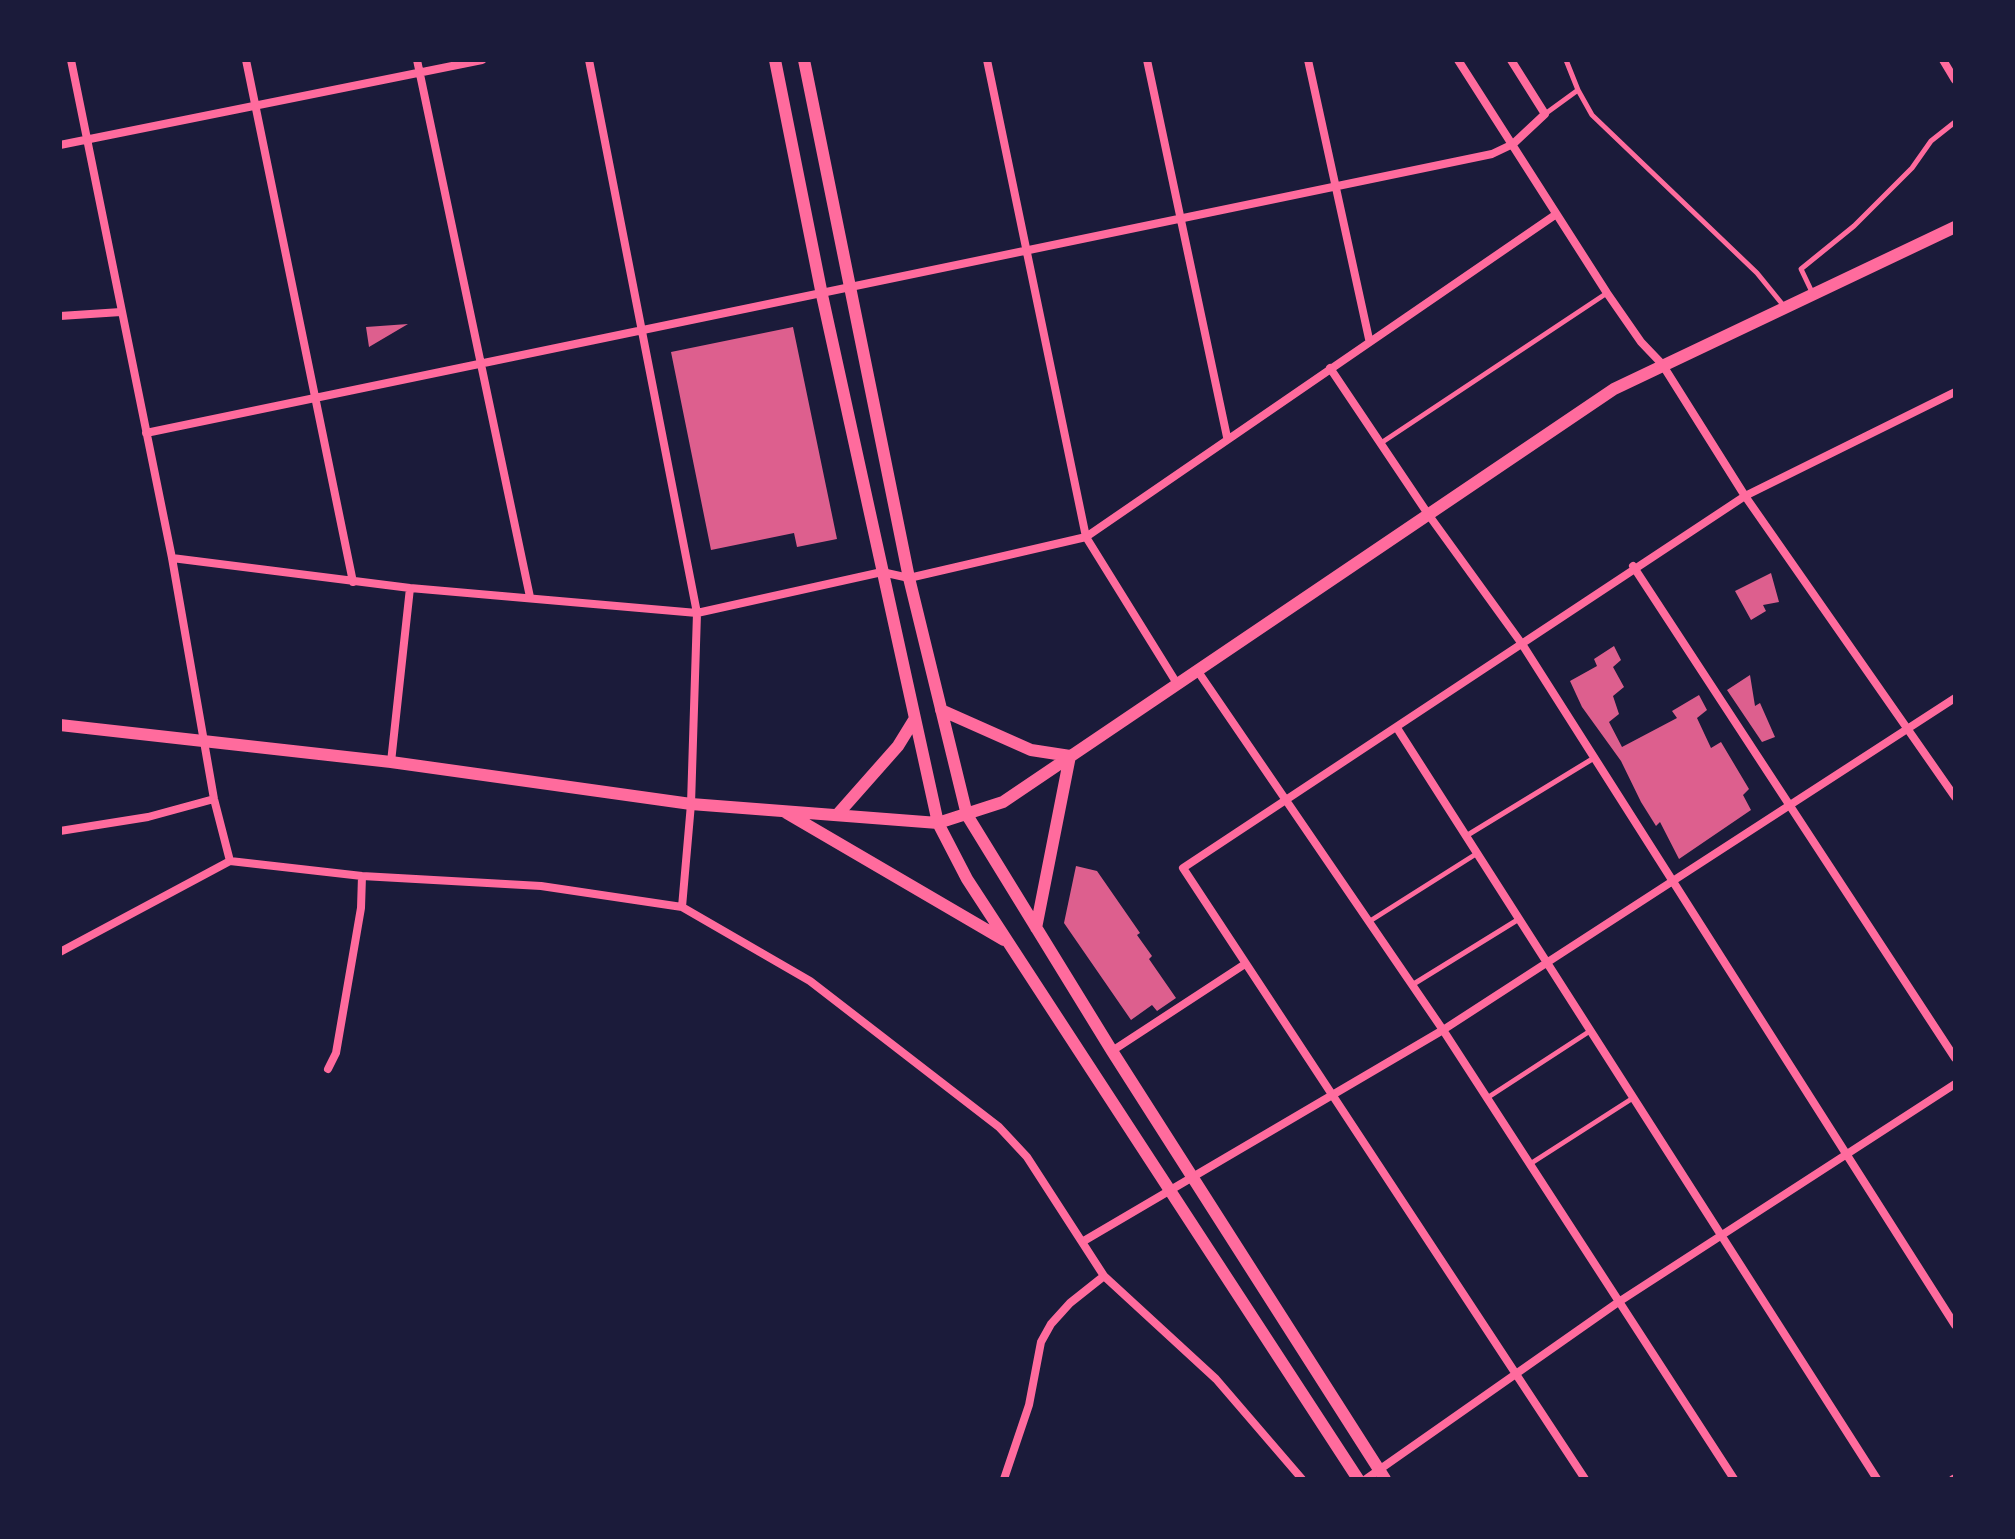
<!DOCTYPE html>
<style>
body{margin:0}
#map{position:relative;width:2015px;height:1539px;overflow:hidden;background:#1b1b3a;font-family:"Fira Sans Condensed",sans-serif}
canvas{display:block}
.frame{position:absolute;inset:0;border:62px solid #1b1b3a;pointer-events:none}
</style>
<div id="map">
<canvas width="2015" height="1539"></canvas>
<div class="frame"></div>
</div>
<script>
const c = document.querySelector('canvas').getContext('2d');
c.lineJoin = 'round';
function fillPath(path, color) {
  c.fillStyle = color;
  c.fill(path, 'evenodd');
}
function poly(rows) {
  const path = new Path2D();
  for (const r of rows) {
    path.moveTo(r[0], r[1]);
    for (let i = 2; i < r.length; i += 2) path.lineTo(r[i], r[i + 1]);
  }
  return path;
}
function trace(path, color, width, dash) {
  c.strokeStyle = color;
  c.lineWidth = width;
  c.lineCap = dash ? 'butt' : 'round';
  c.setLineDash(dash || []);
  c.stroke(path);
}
fillPath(poly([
 [408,324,369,347,366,327],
 [793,327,837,539,797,547,794,533,711,550,671,352],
 [1771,573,1779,602,1763,605,1766,611,1751,620,1735,591],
 [1614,646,1621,660,1613,667,1624,687,1613,696,1619,714,1609,722,1622,747,1677,718,1672,711,1699,695,1707,710,1697,718,1711,748,1721,742,1749,789,1743,795,1751,810,1679,859,1660,822,1656,826,1641,802,1621,761,1582,707,1570,681,1597,666,1594,659],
 [1750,675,1755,706,1760,703,1775,737,1762,742,1727,690],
 [1076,866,1097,871,1140,933,1137,935,1152,956,1149,959,1176,998,1157,1011,1152,1005,1131,1020,1064,923]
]), '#dd5f8e');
trace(poly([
 [1578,90,1592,115,1757,273,1783,305],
 [1545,114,1578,90,1566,60],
 [1812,292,1801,269,1854,226,1912,168,1931,141,1955,122],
 [1381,443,1607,293],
 [1466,836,1594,758],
 [1370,921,1476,854],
 [1412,985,1519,919],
 [1487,1098,1590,1031],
 [1530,1164,1633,1098]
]), '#ff6b9d', 5);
trace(poly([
 [71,60,172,558,214,799,230,861],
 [246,60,353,582],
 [417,60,530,597],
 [589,60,697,613,691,804,682,907],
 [987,60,1086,537,1176,682],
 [1147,60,1227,437],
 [1308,60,1369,339],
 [1458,60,1607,293,1641,342,1662,364,1745,496,1955,797],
 [1943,60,1955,80],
 [60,145,482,60],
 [60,316,121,312],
 [1330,368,1428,514,1522,644,1955,1325],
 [146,433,1492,154,1513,144,1545,114,1511,60],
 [172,558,410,588,697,613,882,572,909,578,1086,537,1555,215],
 [1633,566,1955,1058],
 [1199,673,1443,1030,1734,1479],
 [1397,728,1877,1479],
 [391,762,410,588],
 [60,831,148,817,214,799],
 [230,861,362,876,541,886,682,907,810,981,999,1127,1027,1157,1082,1242,1443,1030,1955,698],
 [60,952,230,861],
 [1112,1051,1245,964],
 [328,1069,336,1053,361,908,362,876],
 [1082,1242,1104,1276,1216,1379,1302,1479],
 [1004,1479,1029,1405,1041,1342,1051,1324,1070,1303,1104,1276],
 [1366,1479,1617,1303,1955,1084],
 [1585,1479,1183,868,1745,496,1955,392],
 [1953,1479,1955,1478]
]), '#ff6b9d', 8);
trace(poly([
 [775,60,822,295,938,823,967,879,1358,1479],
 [804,60,909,578,967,815,1112,1051,1385,1479],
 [941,710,1031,750,1070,756,1036,928],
 [60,725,391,762,691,804,938,823,1003,802,1614,389,1955,227],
 [785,812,1004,940],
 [837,815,898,746,914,720]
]), '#ff6b9d', 12);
</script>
